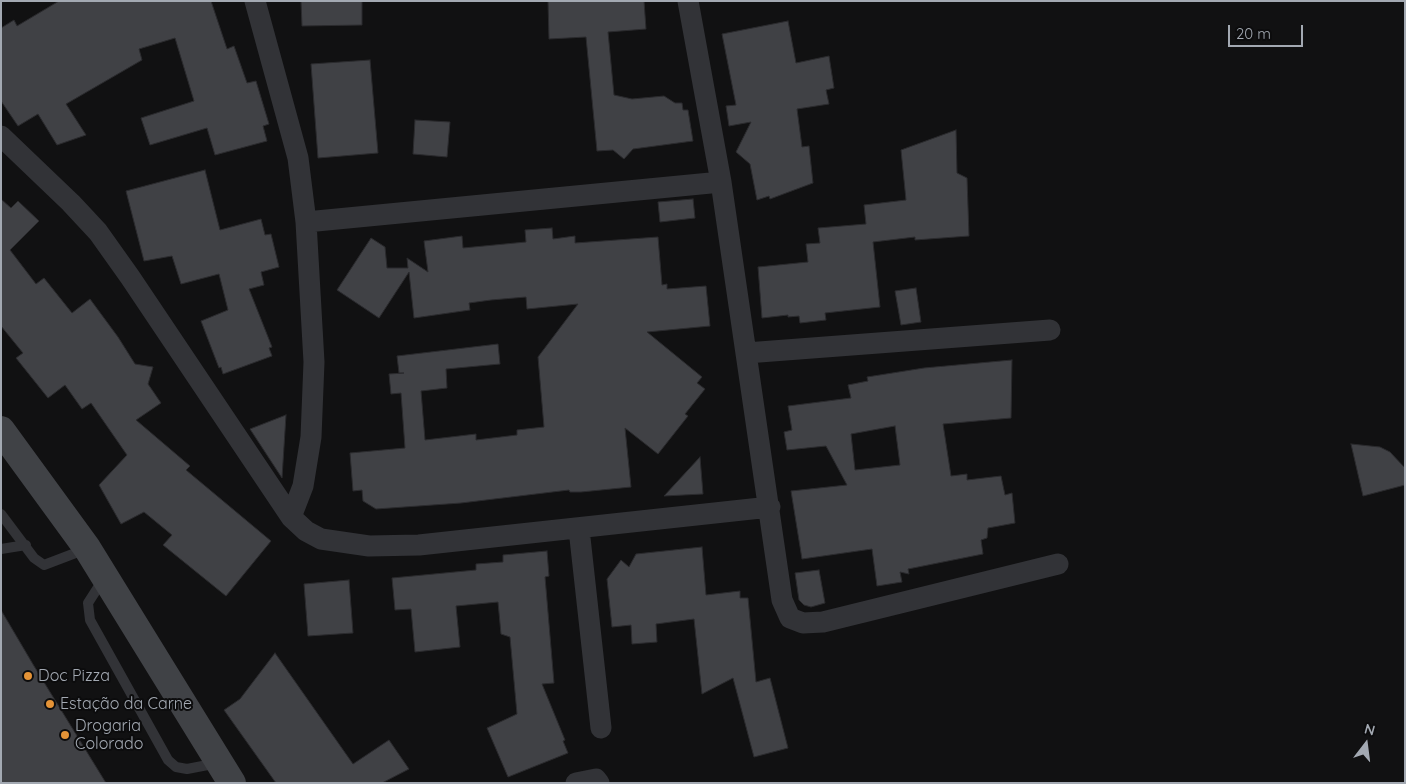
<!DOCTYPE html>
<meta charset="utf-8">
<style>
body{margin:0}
#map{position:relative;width:1406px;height:784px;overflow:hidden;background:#111112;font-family:Quicksand,sans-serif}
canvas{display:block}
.frame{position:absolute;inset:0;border:2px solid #a3a9b2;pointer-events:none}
.north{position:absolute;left:1341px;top:719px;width:50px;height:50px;-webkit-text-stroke:4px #0c0c0d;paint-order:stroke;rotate:15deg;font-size:14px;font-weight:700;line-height:20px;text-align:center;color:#a3a9b2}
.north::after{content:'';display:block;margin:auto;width:18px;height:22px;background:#a3a9b2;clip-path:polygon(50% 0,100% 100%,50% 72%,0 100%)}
.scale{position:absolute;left:1228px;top:25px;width:75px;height:22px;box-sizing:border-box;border:2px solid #a3a9b2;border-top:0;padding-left:6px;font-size:15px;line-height:18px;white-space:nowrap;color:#a3a9b2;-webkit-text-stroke:4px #0c0c0d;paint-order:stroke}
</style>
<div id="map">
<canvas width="1406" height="784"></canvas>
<div class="frame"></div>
<div class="north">N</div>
<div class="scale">20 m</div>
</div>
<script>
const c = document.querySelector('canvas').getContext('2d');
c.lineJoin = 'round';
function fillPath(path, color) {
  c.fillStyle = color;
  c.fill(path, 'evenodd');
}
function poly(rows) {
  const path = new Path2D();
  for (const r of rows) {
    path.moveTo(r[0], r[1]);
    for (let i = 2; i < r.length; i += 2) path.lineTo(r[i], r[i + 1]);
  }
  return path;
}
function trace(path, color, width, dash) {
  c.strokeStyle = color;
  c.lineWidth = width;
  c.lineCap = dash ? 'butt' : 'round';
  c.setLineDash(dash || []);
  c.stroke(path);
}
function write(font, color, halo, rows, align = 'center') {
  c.font = font + ' Quicksand,sans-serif';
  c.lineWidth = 4;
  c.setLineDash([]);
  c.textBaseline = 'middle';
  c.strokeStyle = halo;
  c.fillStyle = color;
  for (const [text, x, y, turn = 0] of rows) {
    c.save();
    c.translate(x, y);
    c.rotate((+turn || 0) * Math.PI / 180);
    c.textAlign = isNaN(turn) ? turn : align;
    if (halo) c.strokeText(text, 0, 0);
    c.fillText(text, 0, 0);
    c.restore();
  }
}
const building = poly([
 [59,1,211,1,227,49,234,46,247,83,256,81,269,124,263,126,267,141,215,155,207,128,150,145,141,118,194,101,175,38,139,49,142,60,66,104,86,135,57,145,38,114,18,126,1,101,1,28,14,20,17,26,59,1],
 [301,1,362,1,362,25,302,26,301,1],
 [548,1,644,1,646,29,608,32,614,95,632,99,664,96,675,103,682,103,683,110,688,110,693,141,633,149,624,159,613,150,597,151,586,37,549,39,548,1],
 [788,21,796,63,829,56,834,88,826,90,829,104,797,109,802,147,809,146,813,183,770,199,769,196,757,200,750,164,736,152,751,122,729,126,726,106,736,105,722,34,788,21],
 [370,60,378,153,318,158,311,64,370,60],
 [415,120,450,122,447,157,413,154,415,120],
 [956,130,957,173,967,178,969,236,915,240,915,237,873,242,880,307,825,313,826,320,800,323,799,316,788,317,788,315,762,318,758,267,808,262,806,244,820,243,818,228,866,224,864,205,906,200,901,150,956,130],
 [205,170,220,230,261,219,265,235,271,234,279,267,261,272,264,285,249,289,272,347,269,348,272,356,223,374,221,367,219,368,201,321,228,310,219,274,181,284,172,256,144,261,126,191,205,170],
 [1,199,11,208,18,201,39,221,10,250,36,284,44,278,72,313,90,299,118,337,135,364,153,367,148,384,161,403,136,420,190,466,186,470,271,541,226,596,163,545,172,535,144,512,121,524,99,485,127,455,91,403,82,409,65,385,48,398,16,358,23,353,1,326,1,199],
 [693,199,695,218,660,222,658,202,693,199],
 [552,228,553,239,575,236,575,243,658,237,662,285,667,284,667,289,706,286,710,326,647,332,702,377,697,383,705,389,685,414,688,416,658,454,625,428,631,487,581,492,570,492,569,490,461,503,376,509,363,501,362,490,353,491,350,453,405,448,401,393,391,394,389,374,404,373,399,373,397,356,498,344,500,364,446,369,447,388,421,391,425,440,476,434,476,440,517,435,517,430,544,427,538,357,578,304,527,309,526,297,491,300,469,303,470,310,414,318,409,272,379,318,337,290,371,238,385,247,387,268,408,268,407,258,428,272,424,241,462,236,463,248,526,242,525,230,552,228],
 [916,288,921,322,901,325,895,291,916,288],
 [1012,360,1011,418,943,424,951,476,967,474,967,480,1001,476,1005,495,1012,493,1015,523,988,528,987,538,981,540,983,554,908,569,909,574,900,572,902,582,877,586,872,549,802,559,791,491,847,485,826,446,787,450,784,432,792,430,788,406,851,398,848,385,868,381,867,377,924,368,1012,360],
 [895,426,900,465,855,470,851,434,895,426],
 [286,415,282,478,250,429,286,415],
 [1351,444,1380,447,1390,452,1405,468,1405,485,1363,496,1351,444],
 [700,457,703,494,664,496,700,457],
 [702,547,706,595,740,591,740,598,748,598,756,682,770,678,788,748,754,757,733,678,702,694,694,619,656,624,657,642,632,644,631,625,612,627,607,579,621,560,629,567,636,554,702,547],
 [547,551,549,576,545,577,554,683,542,684,565,740,563,741,568,753,508,777,487,728,517,714,510,637,501,634,498,602,456,606,460,647,415,652,411,609,395,610,392,578,476,570,476,564,503,562,503,555,547,551],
 [819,570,825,603,811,607,804,605,799,600,795,573,819,570],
 [349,580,353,633,308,636,304,584,349,580],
 [1,610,34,666,106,783,1,783,1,610],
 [275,653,353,764,389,740,409,769,382,783,276,783,224,710,240,699,275,653]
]);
fillPath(building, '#404145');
trace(building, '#2b2b2e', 1);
trace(poly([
 [1,514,34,558,44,565,86,549],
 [1,549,26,545],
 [104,578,88,603,90,620,168,760,176,767,187,769,218,763]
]), '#323337', 10);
trace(poly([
 [255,1,298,158,306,222,314,362,311,437,303,486,291,517],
 [688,1,721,182,782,600,790,618,803,623,823,622,1058,564],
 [1,136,71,203,98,232,130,277,291,517,306,531,321,539,369,546,419,545,770,507],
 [306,222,721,182],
 [746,353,1050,330],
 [579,529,601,728],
 [576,783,596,779,599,783]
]), '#323337', 21);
trace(poly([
 [1,430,87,548,232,783]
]), '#404246', 28);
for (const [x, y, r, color] of [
 [28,676,5,"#e49337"],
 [50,704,5,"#e49337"],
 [65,735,5,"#e49337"]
]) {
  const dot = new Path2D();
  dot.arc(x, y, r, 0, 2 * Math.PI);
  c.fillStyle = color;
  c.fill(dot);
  trace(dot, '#0c0c0d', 2);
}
write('16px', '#a3a9b2', '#0c0c0d', [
 ["Doc Pizza",38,676],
 ["Estação da Carne",60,704],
 ["Drogaria",75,726],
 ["Colorado",75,744]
], 'left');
</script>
